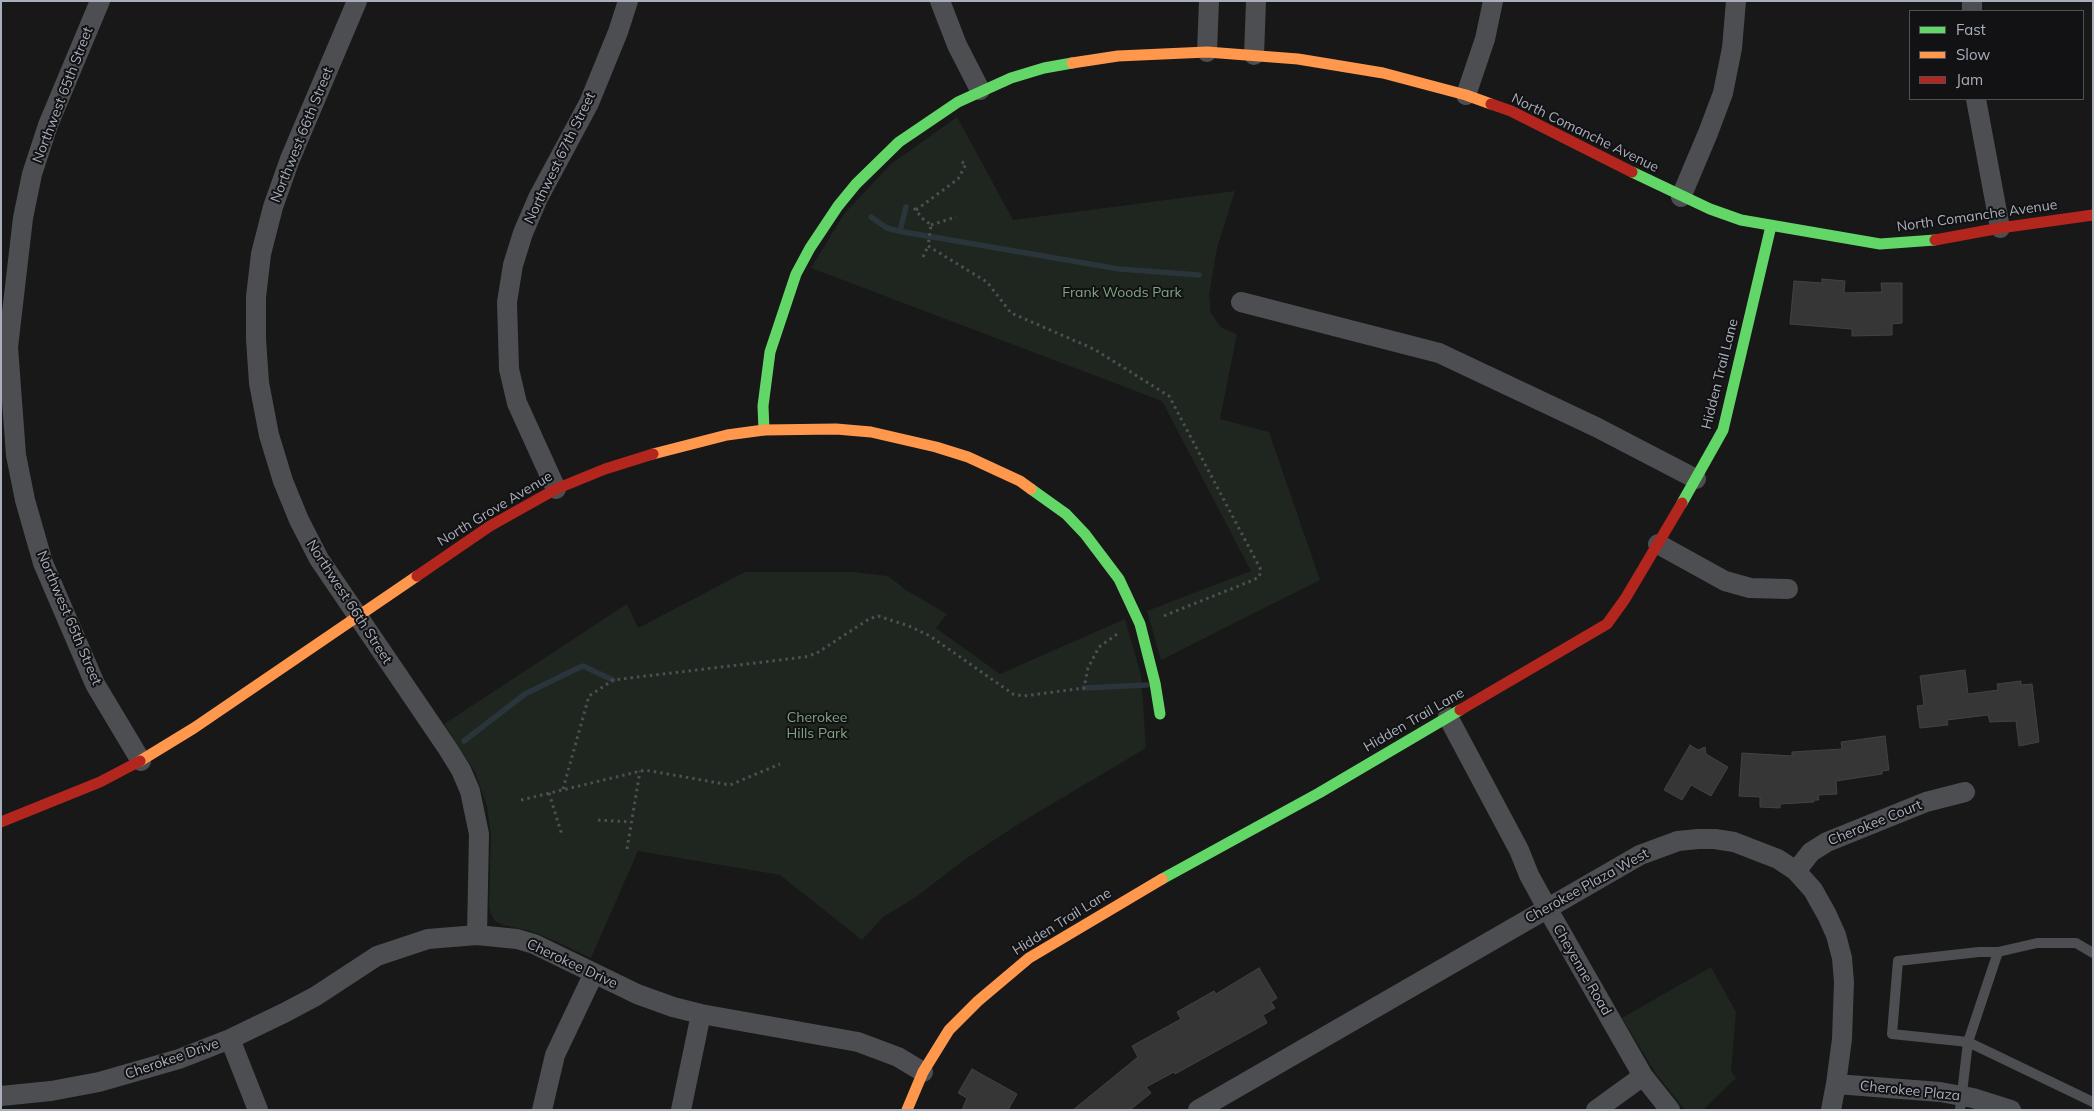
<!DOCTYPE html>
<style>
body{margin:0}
#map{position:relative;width:2094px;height:1111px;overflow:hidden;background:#181818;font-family:Mulish,sans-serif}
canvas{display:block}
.frame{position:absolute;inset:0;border:2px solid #a8afba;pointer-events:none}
.legend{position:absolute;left:1909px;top:10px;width:175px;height:90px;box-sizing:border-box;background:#121214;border:1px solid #4e5156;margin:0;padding:6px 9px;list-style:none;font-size:15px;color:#a8afba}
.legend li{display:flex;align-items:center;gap:10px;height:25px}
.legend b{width:25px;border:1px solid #4e5156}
</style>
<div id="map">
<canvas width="2094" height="1111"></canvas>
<div class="frame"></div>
<ul class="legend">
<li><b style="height:6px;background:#63d668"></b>Fast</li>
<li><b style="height:6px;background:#ff974d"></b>Slow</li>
<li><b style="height:6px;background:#b3261e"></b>Jam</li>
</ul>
</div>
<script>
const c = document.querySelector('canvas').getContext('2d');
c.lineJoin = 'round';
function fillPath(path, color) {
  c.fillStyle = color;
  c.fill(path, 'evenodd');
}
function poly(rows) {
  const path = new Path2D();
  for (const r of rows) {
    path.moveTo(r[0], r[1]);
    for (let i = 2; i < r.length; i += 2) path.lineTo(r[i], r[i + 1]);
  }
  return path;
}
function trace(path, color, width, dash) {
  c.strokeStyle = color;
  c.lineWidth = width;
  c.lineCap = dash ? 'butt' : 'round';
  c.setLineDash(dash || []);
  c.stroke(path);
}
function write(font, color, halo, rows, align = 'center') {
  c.font = font + ' Mulish,sans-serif';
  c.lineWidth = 4;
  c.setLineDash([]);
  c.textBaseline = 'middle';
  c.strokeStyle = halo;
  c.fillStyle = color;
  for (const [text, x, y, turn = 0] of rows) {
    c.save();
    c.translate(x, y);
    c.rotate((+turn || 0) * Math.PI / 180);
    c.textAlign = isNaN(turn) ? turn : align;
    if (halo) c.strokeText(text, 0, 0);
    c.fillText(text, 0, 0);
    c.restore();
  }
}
fillPath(poly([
 [957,117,1013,220,1235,191,1217,248,1209,295,1211,313,1216,321,1222,328,1237,334,1220,419,1269,432,1320,580,1161,660,1147,611,1251,571,1162,401,811,268,844,214,891,164],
 [745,572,854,572,888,576,906,590,947,614,936,628,1000,674,1125,619,1141,675,1146,748,1020,823,964,860,916,897,883,917,862,940,780,875,638,851,591,958,553,940,530,931,503,925,495,921,491,914,489,905,491,837,487,806,475,772,444,724,627,604,638,628],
 [1711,967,1736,1012,1731,1071,1736,1078,1703,1110,1685,1110,1656,1074,1622,1018]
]), '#1e261f');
trace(poly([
 [871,217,887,228,898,231,1119,269,1199,275],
 [900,231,906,207],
 [1084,688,1147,685],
 [464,741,525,694,576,669,583,666,613,680]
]), '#2a343b', 5.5);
const building = poly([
 [1822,279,1845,281,1844,293,1882,292,1881,283,1902,283,1902,323,1892,324,1892,335,1852,336,1852,329,1790,324,1794,281,1822,283,1822,279],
 [1965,670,1968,694,1998,690,1997,684,2021,681,2021,685,2032,684,2039,742,2019,746,2016,721,1990,722,1988,715,1947,720,1948,725,1920,728,1917,706,1924,705,1920,676,1965,670],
 [1885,736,1889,770,1882,771,1882,774,1836,781,1837,794,1818,795,1819,800,1814,800,1814,802,1780,804,1780,808,1760,807,1760,797,1739,796,1742,753,1792,756,1792,752,1842,749,1841,742,1885,736],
 [1690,745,1698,750,1705,747,1706,754,1728,767,1711,796,1691,785,1682,800,1664,790,1690,745],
 [1259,968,1277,998,1271,1002,1275,1008,1263,1015,1267,1023,1175,1074,1174,1072,1146,1087,1151,1093,1130,1110,1073,1110,1138,1057,1132,1046,1181,1019,1177,1012,1214,991,1216,994,1259,968],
 [972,1069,1017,1094,1008,1110,962,1110,967,1098,958,1093,972,1069]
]);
fillPath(building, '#363637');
trace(building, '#414244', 1);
trace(poly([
 [914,208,923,219,931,225,928,246,987,282,1011,313,1094,349,1169,396,1261,570,1259,577,1251,581,1161,617],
 [916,210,958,179,966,164,960,161],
 [931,225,956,217],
 [923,257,928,246],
 [563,789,589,696,613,680,805,657,817,653,869,619,878,616,909,626,930,636,1013,694,1024,696,1084,688,1088,668,1099,647,1120,632],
 [549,793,562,835],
 [521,800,645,770,730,785,780,764],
 [598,820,631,822],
 [627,849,640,771]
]), '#4e4f53', 3, [2.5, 4]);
trace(poly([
 [1998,952,1979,952,1898,961,1892,1034,1968,1042,2093,1102],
 [1960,1110,1968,1042,1998,952,2037,943,2076,943,2093,953]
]), '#4c4e51', 10);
trace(poly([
 [100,1,48,125,32,174,23,218,8,347,16,455,25,500,43,563,95,684,141,761],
 [357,1,290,159,273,207,261,254,256,297,256,339,259,383,269,435,283,481,299,520,319,559,448,749,461,770,470,791,479,834,477,935],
 [940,1,957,45,980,90],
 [1972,11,1972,1],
 [1207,52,1209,1],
 [1254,55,1256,1],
 [1466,95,1485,39,1493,1],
 [1976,99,2000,228],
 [1681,197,1708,133,1723,93,1732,48,1736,1],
 [1241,302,1439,353,1596,427,1696,479],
 [556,489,517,403,509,369,507,302,513,265,523,233,538,198,589,103,618,32,628,1],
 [1658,544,1725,581,1750,588,1788,589],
 [1448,717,1519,850,1529,875,1547,908,1643,1076,1670,1110],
 [1796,871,1811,852,1827,842,1926,802,1965,792],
 [230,1039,258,1110],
 [1836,1084,1940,1092,1973,1098,2011,1110],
 [1,1096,51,1091,99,1082,179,1059,230,1039,284,1013,316,996,377,956,428,939,477,935,517,939,534,944,637,994,673,1007,701,1014,858,1042,898,1057,923,1072],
 [542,1110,555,1055,594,973],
 [681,1110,701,1014],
 [1198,1110,1640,855,1678,841,1698,839,1715,839,1734,842,1778,859,1796,871,1813,890,1827,915,1836,935,1842,958,1844,982,1842,1039,1836,1084,1831,1110],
 [1596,1110,1643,1076]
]), '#4c4e51', 20);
trace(poly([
 [1632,172,1710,209,1741,220,1880,244,1935,240],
 [764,430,763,406,770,352,796,274,810,248,838,206,856,184,899,142,958,102,1011,78,1044,68,1072,63],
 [1031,489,1066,514,1085,534,1119,579,1140,624,1155,683,1160,714],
 [1682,503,1723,430,1771,226],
 [1162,879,1319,793,1460,710]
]), '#63d668', 11);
trace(poly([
 [1072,63,1118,56,1207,52,1298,59,1383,73,1466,95,1491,104],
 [653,454,727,435,764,430,836,429,871,432,936,447,968,457,1020,481,1031,489],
 [140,761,194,728,417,576],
 [907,1110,923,1072,949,1030,978,1001,1029,958,1162,879]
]), '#ff974d', 11);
trace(poly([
 [1491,104,1511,111,1632,172],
 [1935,240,2000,228,2093,215],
 [417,576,490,526,556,489,605,469,653,454],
 [1460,710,1607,624,1625,599,1682,503],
 [1,822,100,782,140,761]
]), '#b3261e', 11);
write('14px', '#a8afba', '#121214', [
 ["Northwest 65th Street",63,95,-69],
 ["North Comanche Avenue",1585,133,26],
 ["Northwest 66th Street",302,135,-68],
 ["Northwest 67th Street",560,158,-64],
 ["North Comanche Avenue",1977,216,-8],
 ["Hidden Trail Lane",1720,374,-76],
 ["North Grove Avenue",495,509,-31],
 ["Northwest 66th Street",349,602,57],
 ["Northwest 65th Street",69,618,67],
 ["Hidden Trail Lane",1414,720,-30],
 ["Cherokee Court",1875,823,-22],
 ["Cherokee Plaza West",1587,886,-29],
 ["Hidden Trail Lane",1062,922,-32],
 ["Cherokee Drive",572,964,25],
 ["Cheyenne Road",1582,970,60],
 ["Cherokee Drive",172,1059,-19],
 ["Cherokee Plaza",1910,1091,6]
]);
write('14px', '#7ea67f', '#121214', [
 ["Frank Woods Park",1122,293],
 ["Cherokee",817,718],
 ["Hills Park",817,734]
]);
</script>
